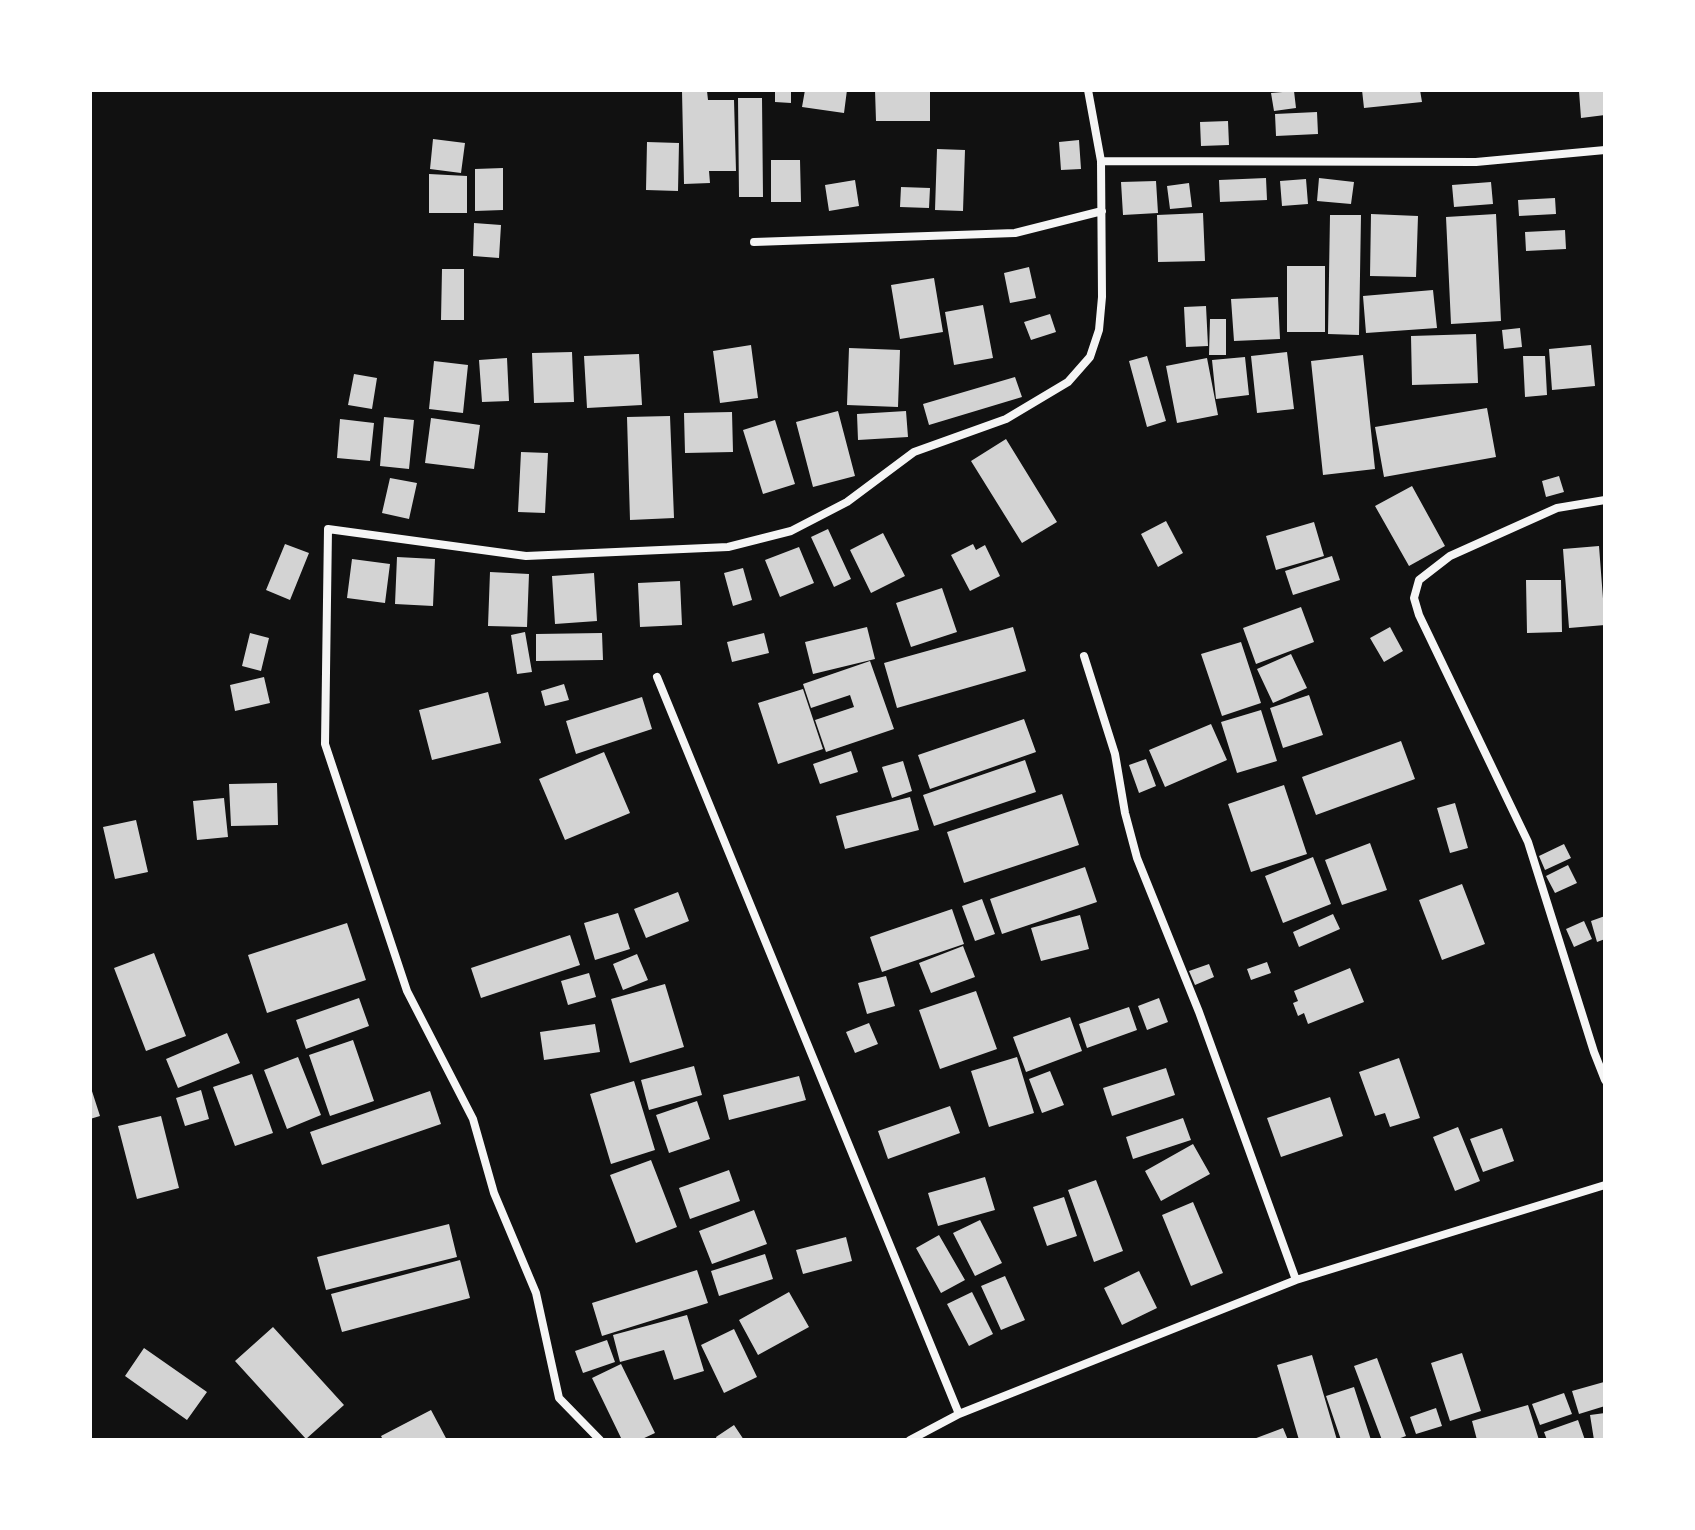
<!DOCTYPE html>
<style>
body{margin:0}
#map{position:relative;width:1695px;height:1530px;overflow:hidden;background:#111;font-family:Mulish,sans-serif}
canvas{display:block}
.frame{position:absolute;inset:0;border:92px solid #fff;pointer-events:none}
</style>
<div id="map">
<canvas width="1695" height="1530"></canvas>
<div class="frame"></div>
</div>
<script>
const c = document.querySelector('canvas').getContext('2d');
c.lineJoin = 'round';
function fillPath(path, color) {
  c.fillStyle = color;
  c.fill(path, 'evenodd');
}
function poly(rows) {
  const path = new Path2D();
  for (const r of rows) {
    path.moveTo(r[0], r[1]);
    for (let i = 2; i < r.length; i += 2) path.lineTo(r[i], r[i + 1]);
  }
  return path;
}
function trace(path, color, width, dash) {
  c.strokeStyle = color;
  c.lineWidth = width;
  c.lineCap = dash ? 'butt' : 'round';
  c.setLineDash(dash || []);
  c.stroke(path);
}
fillPath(poly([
 [775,90,791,90,791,103,775,102],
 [805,90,847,90,844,113,802,107],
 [875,90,930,90,930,121,876,121],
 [1362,90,1420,90,1422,102,1364,108],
 [1605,90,1605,115,1581,118,1579,91],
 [682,91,707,91,708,100,734,100,736,171,709,171,710,183,684,184],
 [1294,91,1296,108,1274,111,1271,93],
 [738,98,762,98,763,197,739,197],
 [1317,112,1318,134,1276,136,1275,114],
 [1228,121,1229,145,1201,146,1200,122],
 [433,139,465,143,461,173,430,169],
 [1079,140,1081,169,1061,170,1059,142],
 [647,142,679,143,678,191,646,190],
 [937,149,965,150,963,211,935,210],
 [771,160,800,160,801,202,771,202],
 [503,168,503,210,475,211,475,169],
 [429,174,467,176,467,213,429,213],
 [1266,178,1267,200,1220,202,1219,180],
 [1319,178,1354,182,1351,204,1317,201],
 [1306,179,1308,204,1282,206,1280,181],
 [855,180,859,206,829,211,825,185],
 [1156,181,1158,213,1123,215,1121,182],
 [1491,182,1493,204,1454,207,1452,185],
 [1189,183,1192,207,1170,209,1167,186],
 [901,187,930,188,929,208,900,207],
 [1555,198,1556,214,1519,216,1518,200],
 [1203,213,1205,261,1158,262,1157,215],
 [1371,214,1418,216,1416,277,1370,276],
 [1496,214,1501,321,1451,324,1446,217],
 [1330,215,1361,215,1359,335,1328,334],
 [474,223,501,225,499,258,473,256],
 [1565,230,1566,249,1526,251,1525,232],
 [1287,266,1325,266,1325,332,1287,332],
 [1029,267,1036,298,1010,303,1004,273],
 [442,269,464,269,464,320,441,320],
 [934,278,943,332,900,339,891,285],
 [1433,290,1437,328,1366,333,1363,296],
 [1278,297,1280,339,1234,341,1231,299],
 [983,305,993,358,954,365,945,312],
 [1206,306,1208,346,1186,347,1184,307],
 [1050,314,1056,332,1031,340,1024,322],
 [1210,319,1226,319,1226,355,1209,355],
 [1520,328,1522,347,1504,349,1502,330],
 [1476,334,1478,383,1412,385,1411,336],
 [751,345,758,398,720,403,713,351],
 [1591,345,1595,386,1552,390,1549,349],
 [849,348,900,350,898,407,847,405],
 [572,352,574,402,534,403,532,353],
 [1287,352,1294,409,1257,413,1251,356],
 [639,354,642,405,587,408,584,356],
 [1363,355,1375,469,1323,475,1311,361],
 [1147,356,1166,421,1147,427,1129,361],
 [1523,356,1545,356,1547,395,1525,397],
 [1245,357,1249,395,1216,399,1212,360],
 [507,358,509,401,482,402,479,360],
 [1207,358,1218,415,1177,423,1166,366],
 [434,361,468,365,463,413,429,409],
 [354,374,377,378,372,409,348,405],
 [1015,377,1022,397,929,425,923,404],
 [1487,408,1496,457,1384,477,1375,427],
 [838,411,855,476,813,487,796,422],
 [906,411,908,437,858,440,857,414],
 [732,412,733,452,685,453,684,413],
 [670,416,674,518,630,520,627,417],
 [384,417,414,420,409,469,380,466],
 [431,418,480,425,474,469,425,463],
 [340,419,374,423,370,461,337,458],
 [775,420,795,484,763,494,743,430],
 [1006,439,1057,522,1022,543,971,461],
 [521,452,548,453,545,513,518,512],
 [1559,476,1564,492,1546,497,1542,481],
 [390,478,417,483,409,519,382,513],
 [1412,486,1445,546,1409,566,1375,506],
 [1166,521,1183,553,1158,567,1141,534],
 [1314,522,1324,556,1276,570,1266,536],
 [828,529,851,579,834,587,811,537],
 [883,533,905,576,871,593,850,550],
 [285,544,309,553,290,600,266,590],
 [973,544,976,550,985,545,1000,576,970,591,951,555],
 [1599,546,1605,625,1569,628,1563,549],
 [799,547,814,583,780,597,765,560],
 [1332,556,1340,580,1293,595,1285,571],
 [397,557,435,559,433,606,395,604],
 [352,559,390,564,385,603,347,598],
 [743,568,752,600,733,606,724,573],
 [490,572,529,574,527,627,488,626],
 [594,573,597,621,555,624,552,576],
 [1526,580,1561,580,1562,632,1527,633],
 [680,581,682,625,640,627,638,583],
 [942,588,957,632,911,647,896,603],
 [1301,607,1314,642,1256,664,1243,628],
 [867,627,875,659,813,674,805,642],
 [1013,627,1026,671,897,708,884,663],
 [1390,627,1403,651,1384,662,1370,638],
 [525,632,532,672,517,674,511,635],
 [250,633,269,638,261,671,242,666],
 [602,633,603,660,536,661,536,634],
 [764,633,769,653,732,662,727,642],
 [1241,642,1261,703,1222,716,1201,654],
 [1291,654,1307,688,1273,703,1257,669],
 [870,661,894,729,826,752,815,720,854,707,850,695,811,708,803,684],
 [264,677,270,703,235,711,230,685],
 [564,684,569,700,545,706,541,691],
 [803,689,823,749,778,764,758,703],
 [488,692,501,743,432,760,419,710],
 [1309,695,1323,735,1283,748,1270,708],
 [642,697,652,729,576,754,566,721],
 [1261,710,1277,761,1237,773,1221,722],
 [1024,719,1036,752,930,789,918,755],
 [1211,724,1227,760,1165,787,1149,750],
 [1401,741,1415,779,1316,815,1302,777],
 [851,751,858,772,820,784,813,764],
 [604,752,630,813,565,840,539,779],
 [1146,759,1156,786,1139,793,1129,765],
 [1025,760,1036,792,934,826,923,795],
 [903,761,912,791,892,798,882,767],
 [277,783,278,825,231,826,229,784],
 [1284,785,1307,854,1251,872,1228,804],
 [1062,794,1079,845,964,883,947,832],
 [910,797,919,830,845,849,836,816],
 [224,798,228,837,197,840,193,801],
 [1455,803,1468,848,1450,853,1437,808],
 [136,820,148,872,115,879,103,827],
 [1370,843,1387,890,1342,905,1325,860],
 [1564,844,1571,858,1545,870,1539,856],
 [1313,857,1331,904,1283,923,1265,876],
 [1568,865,1577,883,1555,893,1546,876],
 [1085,867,1097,902,1002,934,990,899],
 [1462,884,1485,944,1442,960,1419,900],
 [678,892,689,921,646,938,634,909],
 [982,899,995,934,975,941,962,906],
 [952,909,964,944,882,972,870,937],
 [618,913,630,949,595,960,584,923],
 [1333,914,1340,929,1299,947,1293,932],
 [1080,915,1089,949,1041,961,1031,928],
 [1605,916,1605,939,1597,942,1591,921],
 [1584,921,1592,939,1574,947,1566,929],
 [347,923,366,980,267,1013,248,955],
 [570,935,580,965,481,998,471,968],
 [963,946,975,977,931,993,919,963],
 [154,953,186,1036,146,1051,114,968],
 [637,954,648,980,623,990,613,964],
 [1267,962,1271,973,1251,980,1247,969],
 [1209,964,1214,977,1195,985,1189,971],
 [1350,968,1364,1002,1308,1024,1304,1013,1298,1016,1293,1003,1298,1001,1294,991],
 [589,973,596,997,568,1005,561,981],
 [886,976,895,1006,867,1014,858,983],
 [665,984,684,1047,630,1063,611,999],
 [976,991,997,1049,940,1069,919,1010],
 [359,998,369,1026,306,1049,296,1020],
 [1159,998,1168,1022,1147,1030,1138,1006],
 [1129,1007,1137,1030,1087,1048,1079,1024],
 [1070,1017,1082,1051,1026,1072,1013,1037],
 [869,1023,878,1044,855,1053,846,1032],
 [595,1024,600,1052,544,1060,540,1032],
 [227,1033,240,1063,178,1088,166,1059],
 [353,1040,374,1101,330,1116,309,1055],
 [298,1057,321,1115,287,1129,264,1070],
 [1017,1057,1034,1113,989,1127,971,1071],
 [1399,1058,1420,1118,1390,1127,1385,1113,1375,1116,1359,1072],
 [694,1066,702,1095,649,1110,641,1080],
 [1166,1068,1175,1095,1112,1116,1103,1088],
 [1050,1071,1064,1105,1042,1113,1029,1079],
 [252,1074,273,1133,235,1146,213,1087],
 [799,1076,806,1100,729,1120,723,1095],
 [634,1081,655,1150,611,1164,590,1094],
 [90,1085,100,1116,90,1119],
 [201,1090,209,1119,185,1126,176,1098],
 [430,1091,441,1124,322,1165,310,1132],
 [1330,1097,1343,1136,1281,1157,1267,1118],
 [697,1101,710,1139,669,1153,656,1115],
 [950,1106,960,1133,888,1159,878,1131],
 [161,1116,179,1188,137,1199,118,1126],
 [1183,1118,1191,1140,1133,1159,1126,1137],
 [1458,1127,1480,1181,1455,1191,1433,1137],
 [1502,1128,1514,1161,1483,1172,1470,1139],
 [1193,1144,1210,1174,1161,1201,1145,1171],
 [651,1160,677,1227,636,1243,610,1175],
 [729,1170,740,1201,690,1219,679,1188],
 [985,1177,995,1210,938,1226,928,1193],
 [1096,1180,1123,1251,1094,1262,1068,1190],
 [1064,1197,1077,1236,1047,1246,1033,1207],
 [1193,1202,1223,1273,1191,1286,1162,1215],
 [754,1210,767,1244,712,1264,699,1231],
 [980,1220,1002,1263,975,1276,953,1233],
 [449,1224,457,1257,326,1290,317,1257],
 [939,1235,965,1280,941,1293,916,1248],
 [846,1237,852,1261,803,1274,796,1250],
 [765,1254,773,1279,719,1296,711,1271],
 [460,1260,470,1298,342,1332,331,1294],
 [697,1270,708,1303,602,1336,592,1303],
 [1139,1271,1157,1308,1122,1325,1104,1288],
 [1005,1276,1025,1320,1001,1330,981,1286],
 [789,1292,809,1327,758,1355,739,1320],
 [972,1292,993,1334,969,1346,947,1304],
 [687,1315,704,1371,674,1380,664,1350,620,1362,613,1335],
 [273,1327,344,1405,306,1439,235,1361],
 [734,1329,757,1377,724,1393,701,1345],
 [607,1340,615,1362,583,1373,575,1351],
 [144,1348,207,1392,187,1420,125,1376],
 [1462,1353,1481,1411,1450,1421,1431,1363],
 [1312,1355,1337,1440,1299,1440,1277,1365],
 [1377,1358,1406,1436,1395,1440,1382,1440,1354,1366],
 [621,1364,655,1433,640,1440,622,1440,592,1378],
 [1604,1382,1605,1406,1579,1414,1572,1391],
 [1354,1387,1371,1440,1341,1440,1326,1396],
 [1564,1393,1572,1414,1540,1425,1532,1404],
 [1528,1405,1539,1440,1477,1440,1472,1421],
 [1436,1408,1442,1426,1416,1434,1410,1417],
 [431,1410,447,1440,383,1440,381,1436],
 [1605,1413,1605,1440,1594,1440,1590,1415],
 [1578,1420,1585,1440,1547,1440,1544,1432],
 [734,1425,744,1440,717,1440,716,1437],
 [1283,1428,1288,1440,1251,1440]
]), '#d3d3d3');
trace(poly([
 [1101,161,1476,162,1605,150],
 [754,242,1015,233,1102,211],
 [1605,500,1557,508,1450,556,1419,580,1414,598,1419,615,1528,842,1594,1052,1605,1080],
 [1084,656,1115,754,1125,813,1137,858,1199,1012,1296,1280],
 [657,677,959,1414],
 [600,1440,559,1398,536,1293,494,1193,473,1119,407,991,325,744,328,529,526,556,728,547,791,531,847,502,914,452,1006,419,1068,382,1090,357,1099,330,1102,297,1101,161,1088,90],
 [910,1440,959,1414,1296,1280,1605,1185]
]), '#f5f5f5', 8);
</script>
